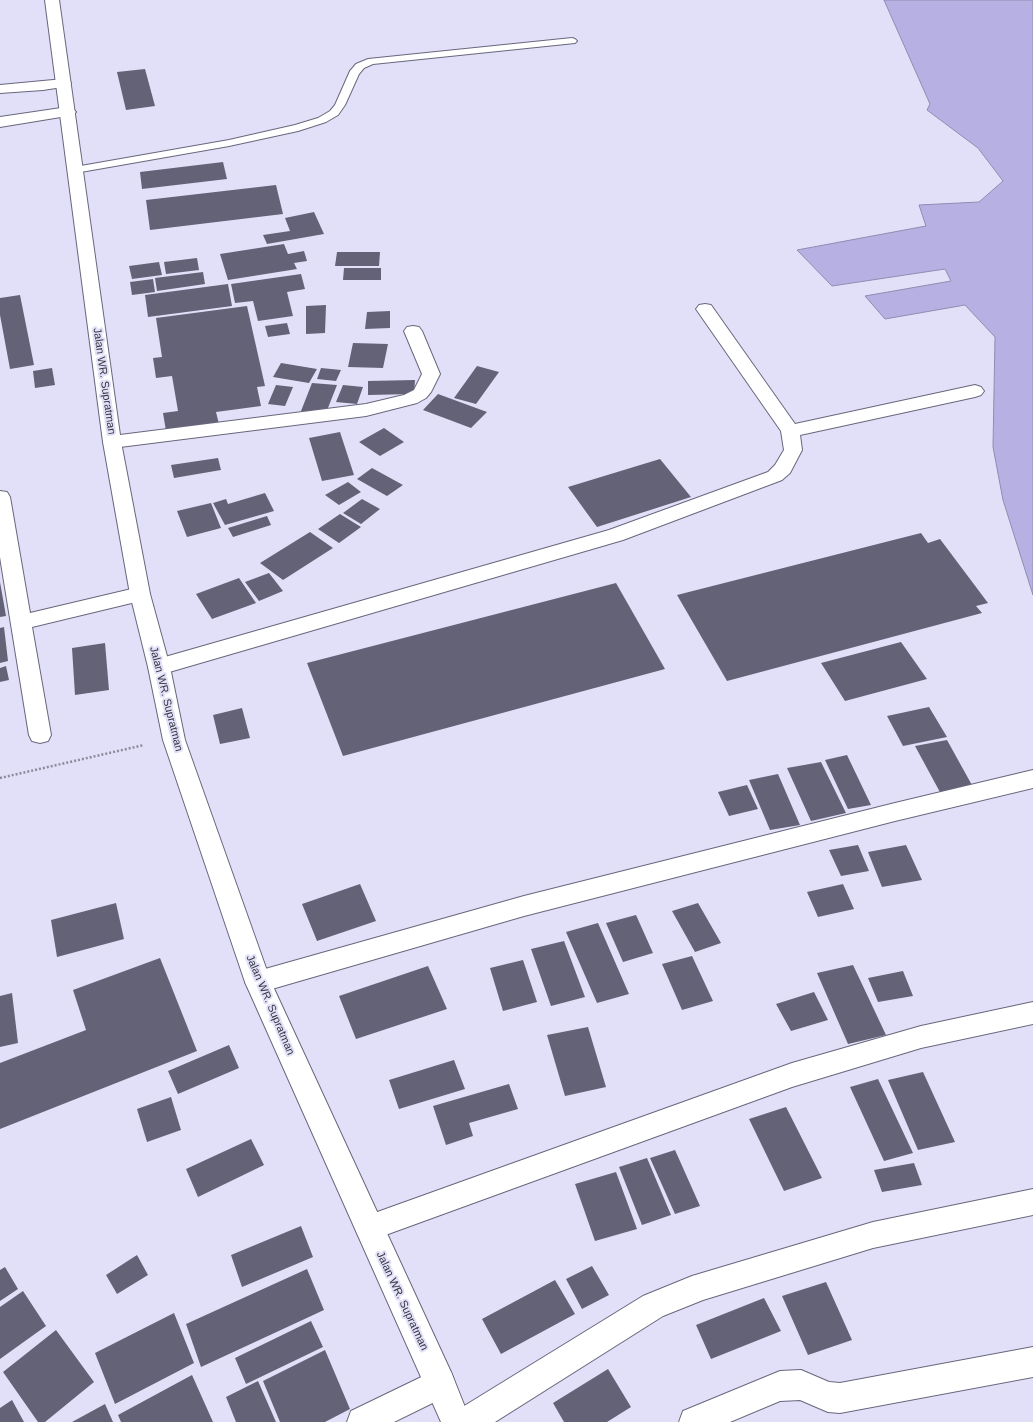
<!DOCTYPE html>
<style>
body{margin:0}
canvas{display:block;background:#e1e0f8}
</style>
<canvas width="1033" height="1422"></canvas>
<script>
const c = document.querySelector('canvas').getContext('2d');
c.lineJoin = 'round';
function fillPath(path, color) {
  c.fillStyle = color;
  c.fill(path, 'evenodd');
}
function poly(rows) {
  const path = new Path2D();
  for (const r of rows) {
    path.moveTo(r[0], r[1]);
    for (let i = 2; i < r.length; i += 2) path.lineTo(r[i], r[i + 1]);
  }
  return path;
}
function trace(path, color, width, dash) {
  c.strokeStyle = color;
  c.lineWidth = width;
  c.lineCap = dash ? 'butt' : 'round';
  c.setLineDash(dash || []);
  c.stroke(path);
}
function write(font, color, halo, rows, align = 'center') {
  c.font = font + ' Helvetica,sans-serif';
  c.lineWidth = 4;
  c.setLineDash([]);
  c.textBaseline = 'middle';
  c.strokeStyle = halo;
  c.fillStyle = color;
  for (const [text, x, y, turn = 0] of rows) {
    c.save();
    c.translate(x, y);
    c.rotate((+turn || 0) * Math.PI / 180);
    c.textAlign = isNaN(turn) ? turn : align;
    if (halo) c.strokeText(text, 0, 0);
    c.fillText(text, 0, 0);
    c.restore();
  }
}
const water = poly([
 [884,0,1033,0,1033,595,1003,500,993,447,995,337,965,305,885,319,865,296,951,281,945,269,832,286,797,250,926,226,919,205,979,202,1003,181,978,148,927,110,930,104,884,0]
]);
fillPath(water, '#b6b1e2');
trace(water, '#8f8cb1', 1);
fillPath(poly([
 [145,69,155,106,126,110,117,72],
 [223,162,227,179,142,189,140,172],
 [276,185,283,214,150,230,146,200],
 [314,212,324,234,267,244,263,235,290,231,285,218],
 [284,244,288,254,304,251,307,261,294,263,297,269,228,280,220,254],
 [337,252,380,252,379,266,335,266],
 [197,258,199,270,166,274,164,262],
 [159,262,162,275,132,279,129,266],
 [344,268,381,268,381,280,343,280],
 [203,272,205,284,157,291,155,278],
 [301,274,305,289,287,292,293,316,258,321,253,301,235,303,231,284],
 [153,279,155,292,132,295,130,282],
 [228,284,232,306,148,317,145,295],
 [20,295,34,365,10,369,0,315,0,298],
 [326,305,325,333,306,334,306,306],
 [247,306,265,386,257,387,261,406,216,412,219,424,166,431,163,413,178,411,172,376,156,378,153,358,162,357,156,318],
 [390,311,390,328,365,329,367,312],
 [287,323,290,334,268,337,265,326],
 [353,343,388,344,383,368,348,367],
 [281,363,317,369,309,383,273,377],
 [477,366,499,372,476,404,454,398],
 [52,368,55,385,35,388,33,371],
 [321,368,341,370,336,381,317,379],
 [415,380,414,394,368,395,368,381],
 [312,383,337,385,326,413,301,411],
 [276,385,293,387,285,406,268,404],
 [343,385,363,387,357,404,336,402],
 [438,394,487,412,471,428,423,410],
 [384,428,404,442,380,456,359,442],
 [340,432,354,475,322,481,309,438],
 [218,458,221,470,174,478,171,465],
 [660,459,691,497,597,527,568,487],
 [372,468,403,485,387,496,357,479],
 [348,482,361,492,339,505,325,495],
 [265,493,274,511,225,525,213,503,226,499,228,504],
 [362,499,380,509,361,524,343,513],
 [211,503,221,528,187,537,177,511],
 [340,514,361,527,339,543,318,529],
 [267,516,271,525,233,537,228,528],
 [310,532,333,548,283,580,260,563],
 [921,533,928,543,940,539,988,603,976,606,982,613,727,681,677,595],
 [269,573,283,591,259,601,245,582],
 [239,578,256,603,212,619,196,594],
 [0,582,6,616,0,617],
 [616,583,665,669,343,756,307,663],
 [4,627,8,661,0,663,0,628],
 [901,642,927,679,845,701,821,663],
 [105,643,109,690,75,695,72,648],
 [6,666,9,680,0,682,0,668],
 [929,707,947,737,903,746,887,716],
 [242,708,250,738,220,744,213,715],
 [947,740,973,787,941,794,915,746],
 [847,755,871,805,848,809,825,760],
 [821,762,846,813,811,821,787,768],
 [778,774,800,825,770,830,749,780],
 [747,785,758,809,729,816,718,792],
 [858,845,869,871,841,876,829,850],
 [906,845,922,880,882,887,868,852],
 [360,884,376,921,317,941,302,904],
 [843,884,854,909,818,917,807,892],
 [116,903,124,939,57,957,51,920],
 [698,903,721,943,695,952,672,911],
 [636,915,653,953,623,962,606,923],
 [598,923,629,994,597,1003,566,932],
 [564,941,585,997,551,1006,531,949],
 [692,956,713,1001,682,1010,662,964],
 [160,958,197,1051,0,1129,0,1063,86,1030,73,990],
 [523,960,537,1002,503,1011,490,968],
 [853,965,886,1035,848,1044,817,973],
 [428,966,447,1009,356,1039,339,996],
 [903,971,913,996,878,1002,868,978],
 [814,992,828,1020,791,1031,776,1004],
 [12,993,18,1043,0,1047,0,996],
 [588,1027,606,1087,565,1096,547,1035],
 [229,1045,239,1068,178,1094,168,1071],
 [454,1060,465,1089,399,1109,389,1080],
 [923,1072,955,1142,918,1150,888,1080],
 [878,1079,913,1153,884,1161,850,1087],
 [509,1084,518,1109,469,1123,473,1136,446,1145,433,1106],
 [171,1097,181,1130,147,1142,137,1109],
 [786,1107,822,1178,784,1191,749,1119],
 [251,1139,264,1165,198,1197,186,1169],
 [675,1150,700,1206,675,1214,650,1158],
 [647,1158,671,1215,642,1225,619,1167],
 [914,1163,922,1185,882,1192,874,1170],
 [616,1172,637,1229,595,1241,575,1184],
 [301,1226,313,1257,242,1287,231,1255],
 [137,1255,148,1275,117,1294,106,1275],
 [592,1266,609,1295,582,1309,566,1279],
 [5,1267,18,1289,0,1301,0,1270],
 [307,1269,324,1310,201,1367,186,1324],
 [555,1280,575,1314,501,1354,482,1319],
 [826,1282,852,1340,808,1355,782,1296],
 [23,1291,46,1326,0,1359,0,1307],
 [764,1298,781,1331,711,1359,696,1325],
 [174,1313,194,1363,115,1404,95,1353],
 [311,1321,323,1347,246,1384,235,1358],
 [56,1330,94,1382,45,1422,38,1422,3,1372],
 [325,1350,350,1409,325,1422,280,1422,263,1381],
 [608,1369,631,1407,607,1422,564,1422,553,1403],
 [192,1375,213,1422,121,1422,118,1415],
 [258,1381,276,1422,236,1422,226,1397],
 [12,1400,24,1422,0,1422,0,1408],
 [105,1404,113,1422,72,1422]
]), '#646277');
const service = poly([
 [572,38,575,39,577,41,575,43,373,64,364,68,359,74,345,105,338,115,326,122,298,131,229,146,75,173,70,170,75,167,229,140,295,125,318,118,330,111,335,105,350,71,356,64,368,59,572,38]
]);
const minor = poly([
 [64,79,69,80,71,83,69,86,43,90,0,93,0,85,64,79],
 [68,107,73,109,76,112,73,115,0,127,0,117,68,107],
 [705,304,711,305,795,424,975,385,981,387,984,391,981,395,975,397,800,435,802,450,790,473,782,480,623,540,159,675,151,673,148,667,151,661,609,530,768,472,775,465,784,450,781,431,696,309,699,305,705,304],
 [413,326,419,327,422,331,440,374,431,392,426,398,417,403,366,416,112,448,105,446,103,442,105,438,112,436,366,404,404,395,414,390,422,374,404,331,407,327,413,326],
 [0,491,7,492,10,497,30,613,140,587,147,589,150,594,147,599,140,601,32,627,51,735,48,741,40,743,32,741,29,735,0,557,0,491],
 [1033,770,1033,788,895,821,524,916,258,993,249,990,245,982,249,974,258,971,524,896,895,803,1033,770],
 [1033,1002,1033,1024,921,1048,792,1087,369,1241,359,1237,355,1228,359,1219,369,1215,792,1063,921,1026,1033,1002],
 [1033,1189,1033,1215,873,1248,703,1300,663,1316,495,1422,452,1422,456,1411,643,1296,692,1276,873,1222,1033,1189],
 [1033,1347,1033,1377,840,1413,828,1412,800,1400,780,1401,730,1422,679,1422,683,1411,780,1371,801,1370,829,1382,840,1383,1033,1347],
 [440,1368,451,1372,455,1383,451,1394,394,1422,347,1422,351,1411,440,1368]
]);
const tertiary = poly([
 [45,0,59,0,121,442,150,594,170,667,185,740,271,982,451,1372,471,1422,441,1422,245,982,163,740,148,667,130,594,103,442,45,0]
]);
trace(service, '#69677c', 2);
trace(minor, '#69677c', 2);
trace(tertiary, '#69677c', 2);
trace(poly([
 [0,778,144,745]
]), '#8b8b9c', 2.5, [2, 2]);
fillPath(service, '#fff');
fillPath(minor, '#fff');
fillPath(tertiary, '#fff');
write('11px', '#35353e', '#e1e0f8', [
 ["Jalan WR. Supratman",104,381,82],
 ["Jalan WR. Supratman",166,699,76],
 ["Jalan WR. Supratman",270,1005,67],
 ["Jalan WR. Supratman",402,1301,65]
]);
</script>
